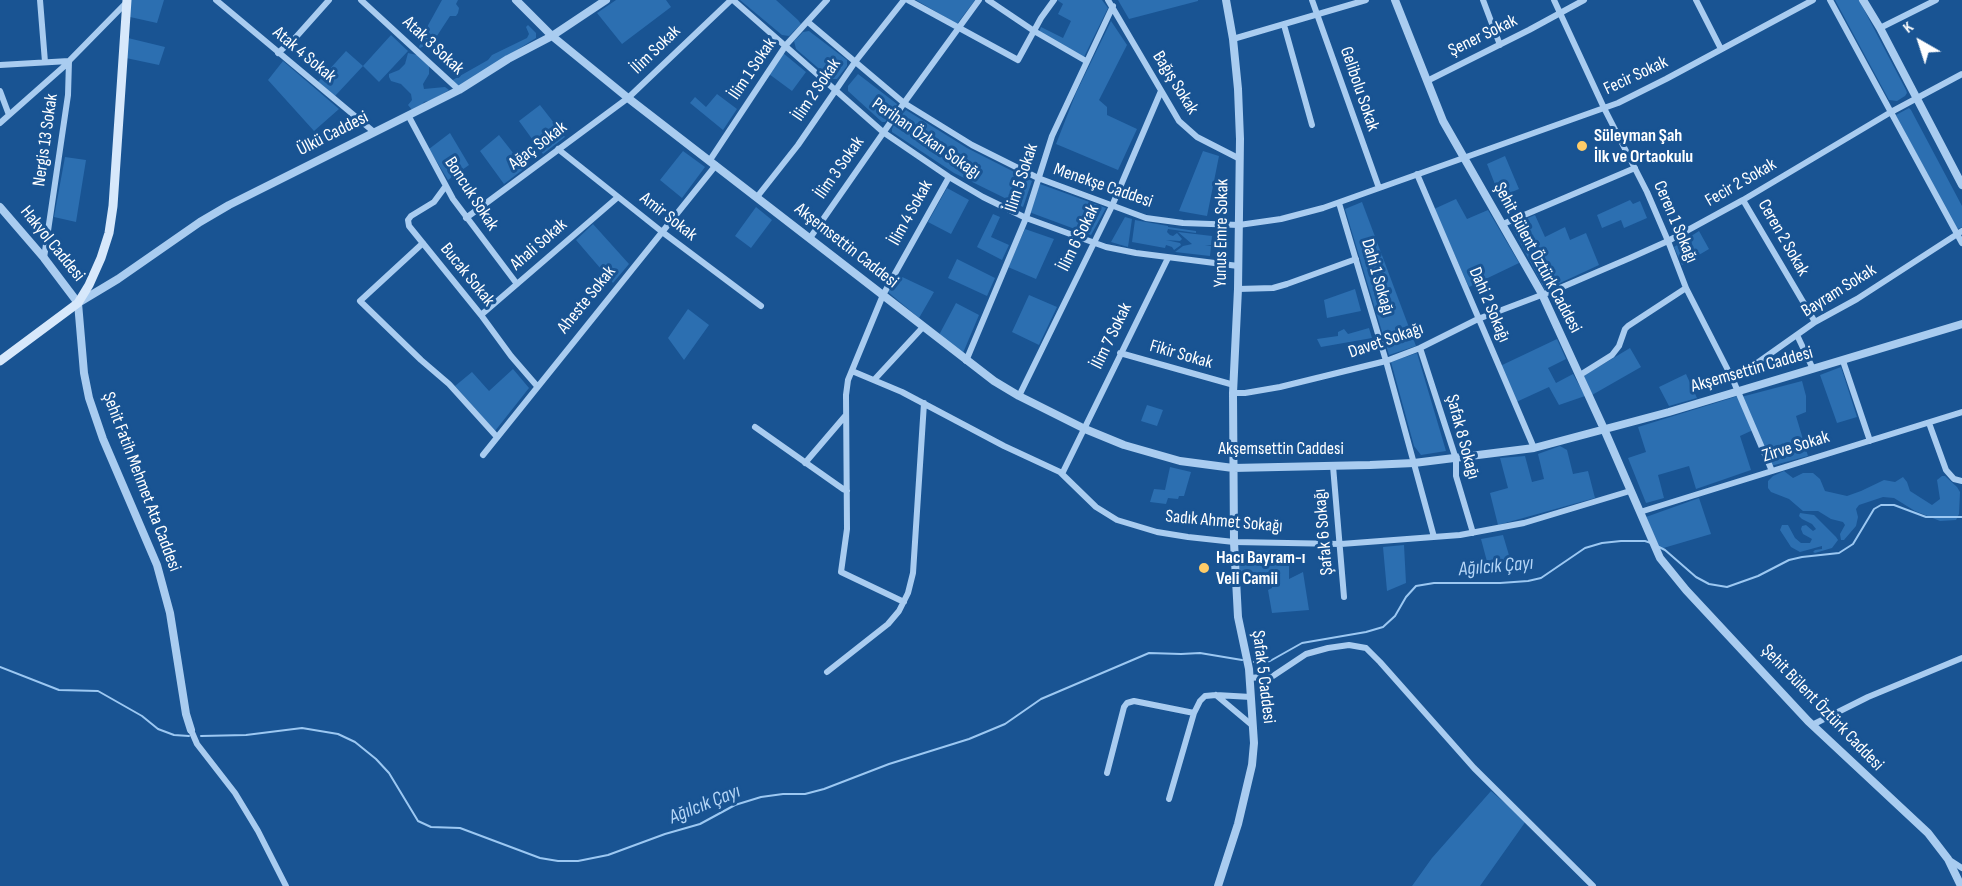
<!DOCTYPE html>
<meta charset="utf-8">
<style>
body{margin:0}
#map{position:relative;width:1962px;height:886px;overflow:hidden;background:#195493;font-family:"Sofia Sans Condensed",sans-serif}
canvas{display:block}
.north{position:absolute;left:1890px;top:12px;width:60px;height:60px;-webkit-text-stroke:4px #195493;paint-order:stroke;rotate:321deg;font-size:16px;font-weight:700;line-height:24px;text-align:center;color:#fff}
.north::after{content:'';display:block;margin:auto;width:21px;height:27px;background:#fff;clip-path:polygon(50% 0,100% 100%,50% 72%,0 100%)}
</style>
<div id="map">
<canvas width="1962" height="886"></canvas>
<div class="north">K</div>
</div>
<script>
const c = document.querySelector('canvas').getContext('2d');
c.lineJoin = 'round';
function fillPath(path, color) {
  c.fillStyle = color;
  c.fill(path, 'evenodd');
}
function poly(rows) {
  const path = new Path2D();
  for (const r of rows) {
    path.moveTo(r[0], r[1]);
    for (let i = 2; i < r.length; i += 2) path.lineTo(r[i], r[i + 1]);
  }
  return path;
}
function trace(path, color, width, dash) {
  c.strokeStyle = color;
  c.lineWidth = width;
  c.lineCap = dash ? 'butt' : 'round';
  c.setLineDash(dash || []);
  c.stroke(path);
}
function write(font, color, halo, rows, align = 'center') {
  c.font = font + ' "Sofia Sans Condensed",sans-serif';
  c.lineWidth = 6;
  c.setLineDash([]);
  c.textBaseline = 'middle';
  c.strokeStyle = halo;
  c.fillStyle = color;
  for (const [text, x, y, turn = 0] of rows) {
    c.save();
    c.translate(x, y);
    c.rotate((+turn || 0) * Math.PI / 180);
    c.textAlign = isNaN(turn) ? turn : align;
    if (halo) c.strokeText(text, 0, 0);
    c.fillText(text, 0, 0);
    c.restore();
  }
}
fillPath(poly([
 [130,0,164,0,157,23,130,17],
 [442,0,458,0,456,4,459,8,458,13,456,16,450,16,433,42,420,48,419,47,421,42,421,38],
 [616,0,666,0,671,7,622,44,597,13],
 [740,0,776,0,798,20,801,24,789,36,782,35],
 [916,0,975,0,957,24],
 [1057,0,1102,0,1108,8,1084,57,1039,32,1041,27,1063,38,1071,21,1058,14,1063,4],
 [1118,0,1198,0,1198,1,1129,19],
 [1835,0,1859,0,1906,90,1907,93,1905,96,1897,101,1889,100],
 [1111,21,1127,45,1099,100,1107,107,1107,115,1137,129,1118,170,1056,144,1076,93],
 [528,25,536,33,536,38,458,87,451,81,488,60,492,55,527,38,529,34,526,27],
 [809,31,847,60,847,66,837,79,831,79,796,49,794,41,803,32],
 [391,35,408,51,379,82,363,66,335,96,318,82,346,51,363,66],
 [128,38,165,47,159,65,126,58],
 [408,53,417,55,429,65,429,74,423,84,424,89,445,87,449,90,432,100,424,102,420,107,412,110,408,105,412,100,411,94,401,84,391,81,389,77,389,74,399,70,405,64],
 [783,53,806,72,792,91,769,74],
 [283,61,339,109,314,131,268,80],
 [858,74,897,104,891,116,885,122,882,122,848,91,848,86],
 [717,94,737,109,723,130,690,103,695,97,706,107],
 [540,105,565,137,543,154,519,121],
 [1909,108,1911,110,1962,206,1962,227,1958,229,1955,228,1896,115],
 [906,110,967,148,1032,181,1023,207,954,173,892,132,892,129,896,121],
 [450,133,469,165,448,180,429,149],
 [499,135,525,168,504,184,480,151],
 [683,151,705,167,682,198,660,180],
 [1203,151,1219,156,1207,216,1179,211],
 [1505,156,1519,189,1500,197,1487,164],
 [65,157,86,160,76,222,54,217],
 [1040,184,1106,208,1091,235,1029,212],
 [947,188,969,200,951,234,928,222],
 [1456,199,1467,219,1488,210,1519,263,1469,287,1434,209],
 [1630,200,1633,204,1640,201,1647,218,1624,228,1621,220,1602,228,1597,215],
 [1362,202,1416,346,1389,355,1345,209],
 [756,207,772,220,751,248,735,236],
 [993,214,1000,217,991,237,1009,245,1002,260,977,247],
 [1535,215,1545,237,1565,227,1570,240,1586,233,1599,265,1545,290,1511,225],
 [1125,217,1132,219,1128,247,1111,242],
 [1135,220,1168,226,1168,227,1196,231,1196,233,1168,229,1167,232,1170,235,1173,236,1177,233,1182,239,1180,241,1166,240,1180,243,1181,245,1174,250,1172,247,1166,245,1165,248,1132,242],
 [593,224,629,264,613,283,576,240],
 [1025,229,1054,239,1036,279,1008,267],
 [1699,231,1709,249,1682,265,1674,247],
 [1178,232,1212,236,1211,245,1205,245,1211,246,1210,256,1175,252,1183,246,1192,244],
 [957,259,995,278,987,296,948,278],
 [898,275,934,292,919,318,888,292],
 [1355,289,1361,311,1327,318,1324,300],
 [1029,295,1057,307,1039,345,1012,332],
 [956,303,979,315,963,353,939,335],
 [688,309,709,325,684,360,668,338],
 [1369,328,1372,338,1321,347,1317,339,1338,336,1338,332,1344,329,1348,334],
 [1557,339,1566,359,1548,368,1556,383,1573,374,1585,396,1559,405,1549,387,1514,403,1498,367],
 [1630,348,1641,367,1592,395,1584,376,1585,375],
 [1417,353,1446,451,1421,455,1414,446,1391,362],
 [1841,367,1857,417,1837,423,1820,375],
 [513,369,529,388,495,431,455,386,472,372,489,391],
 [1686,374,1697,398,1669,406,1659,387],
 [1802,381,1806,396,1806,412,1796,416,1808,456,1771,466,1741,397],
 [1738,396,1753,430,1740,436,1751,470,1696,489,1689,466,1658,475,1664,498,1646,503,1628,458,1646,452,1638,427],
 [1147,405,1163,410,1157,426,1141,421],
 [1560,446,1567,450,1573,474,1588,471,1595,498,1498,525,1490,493,1508,488,1500,458,1525,456,1532,482,1544,479,1538,454],
 [1170,467,1191,472,1184,496,1179,496,1178,499,1168,498,1166,504,1150,502,1154,489,1165,490],
 [1784,471,1793,478,1803,473,1813,473,1820,479,1825,491,1847,496,1861,491,1884,480,1895,482,1903,477,1907,482,1910,491,1932,505,1940,499,1937,480,1942,476,1945,476,1957,487,1960,492,1959,514,1956,520,1940,521,1915,511,1894,498,1883,497,1859,505,1856,509,1858,517,1856,526,1844,540,1841,540,1840,534,1845,525,1843,522,1831,519,1818,511,1803,511,1789,499,1771,492,1768,488,1768,481,1773,476],
 [1699,498,1711,534,1660,549,1646,517],
 [1800,513,1814,515,1836,537,1838,540,1832,548,1815,553,1813,552,1815,550,1822,549,1822,546,1800,552,1791,547,1780,530,1782,525,1788,525,1795,538,1801,543,1810,543,1812,539,1803,534,1801,529,1802,526,1806,525,1813,531,1816,529,1812,524,1802,519,1799,516],
 [1503,535,1511,562,1489,569,1481,539],
 [1404,545,1406,583,1387,591,1383,547],
 [1245,550,1289,552,1289,579,1303,572,1309,610,1272,613,1268,590,1272,588,1271,576,1240,578,1239,556],
 [1491,791,1526,821,1480,886,1412,886,1432,858]
]), '#2c6fb1');
trace(poly([
 [1659,547,1665,550,1696,577,1709,584,1727,587,1758,576,1789,560,1802,557,1839,553,1853,544,1874,509,1881,505,1894,505,1926,517,1962,517],
 [1254,662,1262,663,1270,661,1302,643,1366,632,1383,627,1395,616,1406,597,1416,586,1434,583,1500,583,1528,581,1541,578,1585,548,1602,543,1621,541,1645,541,1651,543],
 [0,667,59,690,98,691,142,716,158,729,174,735,189,736],
 [201,736,246,735,302,728,338,734,355,742,376,759,389,773,418,821,431,827,460,828,540,858,558,861,578,861,608,855,665,834,700,824,735,805,761,797,783,794,805,794,824,789,889,764,969,739,1005,724,1041,699,1149,653,1181,654,1200,653,1242,660]
]), '#9cc8f2', 2);
trace(poly([
 [40,0,45,62],
 [216,0,374,132],
 [361,0,459,90],
 [733,0,883,132,949,177,983,197,1026,218,1106,247,1136,253,1238,266],
 [908,0,1018,60,1041,18,1054,0],
 [988,0,1034,31,1086,61],
 [1108,0,1179,121,1197,137,1240,159],
 [1312,0,1379,188],
 [1483,0,1500,45],
 [1554,0,1604,108,1647,192,1668,241,1686,288,1733,380,1772,471],
 [1696,0,1721,49],
 [1830,0,1962,243],
 [808,22,904,103,972,145,1038,178,1146,218,1183,223,1239,225,1281,219,1323,208,1618,103,1666,79,1813,0],
 [1284,25,1312,125],
 [1880,28,1936,0],
 [1233,39,1366,0],
 [278,53,296,37,329,0],
 [0,65,69,61,127,2],
 [1427,81,1529,30,1584,0],
 [0,91,9,115],
 [408,115,453,199,517,284],
 [0,123,69,62],
 [558,149,661,231,761,306],
 [710,160,786,45,827,0],
 [1417,174,1534,448],
 [445,187,434,202,411,216,408,220,409,226,481,315,511,356,537,386],
 [757,197,798,145,855,62,904,0],
 [1743,200,1815,322],
 [1339,203,1386,361,1434,537],
 [466,218,628,98,731,0],
 [1503,224,1635,168],
 [810,238,904,103,979,0],
 [423,243,360,301,421,360,449,384,497,437],
 [44,258,68,95,69,61],
 [1238,289,1273,288,1287,284,1356,259],
 [481,315,618,197],
 [1797,335,1813,369],
 [1420,348,1456,459,1456,476,1473,533],
 [1120,353,1234,385],
 [966,361,1026,218,1052,136,1113,6],
 [1843,361,1870,441],
 [852,371,902,392,1004,446,1060,472,1096,507,1117,520,1157,532,1188,537,1234,542,1341,544,1460,535,1524,523,1630,491],
 [1580,375,1612,355,1619,346,1625,329,1628,326,1686,288],
 [874,380,923,327],
 [1733,380,1815,322,1857,299,1962,231],
 [1233,393,1245,393,1280,387,1386,361,1420,348,1478,319,1560,288,1630,258,1668,241,1743,200,1891,112,1962,74],
 [1019,396,1112,206,1161,91],
 [1929,423,1946,470,1954,479,1962,481],
 [755,427,843,489,847,491],
 [483,455,716,165],
 [805,463,846,415],
 [1333,466,1344,597],
 [1062,474,1168,258],
 [1640,512,1962,412],
 [904,602,841,572,847,529,846,395,848,380,883,295,949,177],
 [827,672,888,624,899,611,908,593,913,573,924,403],
 [1250,678,1273,676,1306,654,1328,648,1349,645,1366,648,1380,662,1474,768,1593,886],
 [1216,695,1253,726],
 [1812,725,1868,697,1962,658],
 [191,730,197,744,235,793,258,831,286,886],
 [1107,773,1124,707,1127,703,1134,701,1194,713],
 [1169,799,1194,713,1200,701,1205,696,1216,695,1251,697],
 [1948,859,1962,868]
]), '#a9ccf0', 6);
trace(poly([
 [516,0,552,36,628,98,994,381,1019,396,1085,429,1124,445,1180,461,1233,468,1370,465,1414,463,1534,448,1669,412,1962,324],
 [1395,0,1443,121,1542,294,1604,429,1660,558,1686,590,1808,721,1928,833,1948,859,1961,886],
 [1863,0,1880,28,1962,185],
 [0,207,44,258,78,303],
 [78,303,118,279,200,222,229,205,459,90,508,59,552,36,606,0],
 [78,303,84,373,89,398,103,439,157,565,170,613,186,714,191,730],
 [1218,886,1238,824,1252,765,1254,743,1249,669,1238,617,1234,542,1233,393,1238,289,1240,139,1238,89,1233,39,1226,0]
]), '#a9ccf0', 8);
trace(poly([
 [0,361,78,303,89,285,101,258,109,233,113,206,127,0]
]), '#d7e8fb', 9);
for (const [x, y, r, color] of [
 [1582,146,6,"#ffcc68"],
 [1204,568,6,"#ffcc68"]
]) {
  const dot = new Path2D();
  dot.arc(x, y, r, 0, 2 * Math.PI);
  c.fillStyle = color;
  c.fill(dot);
  trace(dot, '#195493', 2);
}
write('18px', '#fff', '#195493', [
 ["Şener Sokak",1483,36,-26],
 ["Atak 3 Sokak",433,46,43],
 ["İlim Sokak",656,50,-44],
 ["Atak 4 Sokak",304,55,40],
 ["İlim 1 Sokak",753,69,-56],
 ["Fecir Sokak",1636,76,-25],
 ["Bağış Sokak",1175,83,58],
 ["Gelibolu Sokak",1359,89,71],
 ["İlim 2 Sokak",817,90,-56],
 ["Ülkü Caddesi",333,134,-27],
 ["Perihan Özkan Sokağı",926,139,35],
 ["Nergis 13 Sokak",46,140,-82],
 ["Ağaç Sokak",538,146,-37],
 ["İlim 3 Sokak",840,168,-55],
 ["İlim 5 Sokak",1022,178,-72],
 ["Fecir 2 Sokak",1741,183,-30],
 ["Menekşe Caddesi",1103,186,19],
 ["Boncuk Sokak",471,194,57],
 ["İlim 4 Sokak",911,213,-61],
 ["Amir Sokak",668,217,38],
 ["Ceren 1 Sokağı",1675,222,67],
 ["Yunus Emre Sokak",1222,233,-89],
 ["İlim 6 Sokak",1079,238,-64],
 ["Ceren 2 Sokak",1783,238,60],
 ["Hakyol Caddesi",52,244,51],
 ["Ahali Sokak",539,245,-41],
 ["Akşemsettin Caddesi",846,246,38],
 ["Şehit Bülent Öztürk Caddesi",1537,258,62],
 ["Bucak Sokak",467,275,51],
 ["Dahi 1 Sokağı",1377,277,74],
 ["Bayram Sokak",1839,291,-32],
 ["Aheste Sokak",587,300,-51],
 ["Dahi 2 Sokağı",1489,305,67],
 ["İlim 7 Sokak",1112,336,-64],
 ["Davet Sokağı",1386,341,-19],
 ["Fikir Sokak",1181,355,16],
 ["Akşemsettin Caddesi",1752,370,-16],
 ["Şafak 8 Sokağı",1462,437,75],
 ["Zirve Sokak",1796,447,-17],
 ["Akşemsettin Caddesi",1281,449],
 ["Şehit Fatih Mehmet Ata Caddesi",141,482,69],
 ["Sadık Ahmet Sokağı",1224,522,5],
 ["Şafak 6 Sokağı",1324,532,-95],
 ["Şafak 5 Caddesi",1263,677,83],
 ["Şehit Bülent Öztürk Caddesi",1822,708,46]
]);
write('bold 18px', '#fff', '#195493', [
 ["Süleyman Şah",1594,136],
 ["İlk ve Ortaokulu",1594,157],
 ["Hacı Bayram-ı",1216,558],
 ["Veli Camii",1216,579]
], 'left');
write('italic 20px', '#b5d6f7', '#195493', [
 ["Ağılcık Çayı",1496,567,-5],
 ["Ağılcık Çayı",705,805,-22]
]);
</script>
